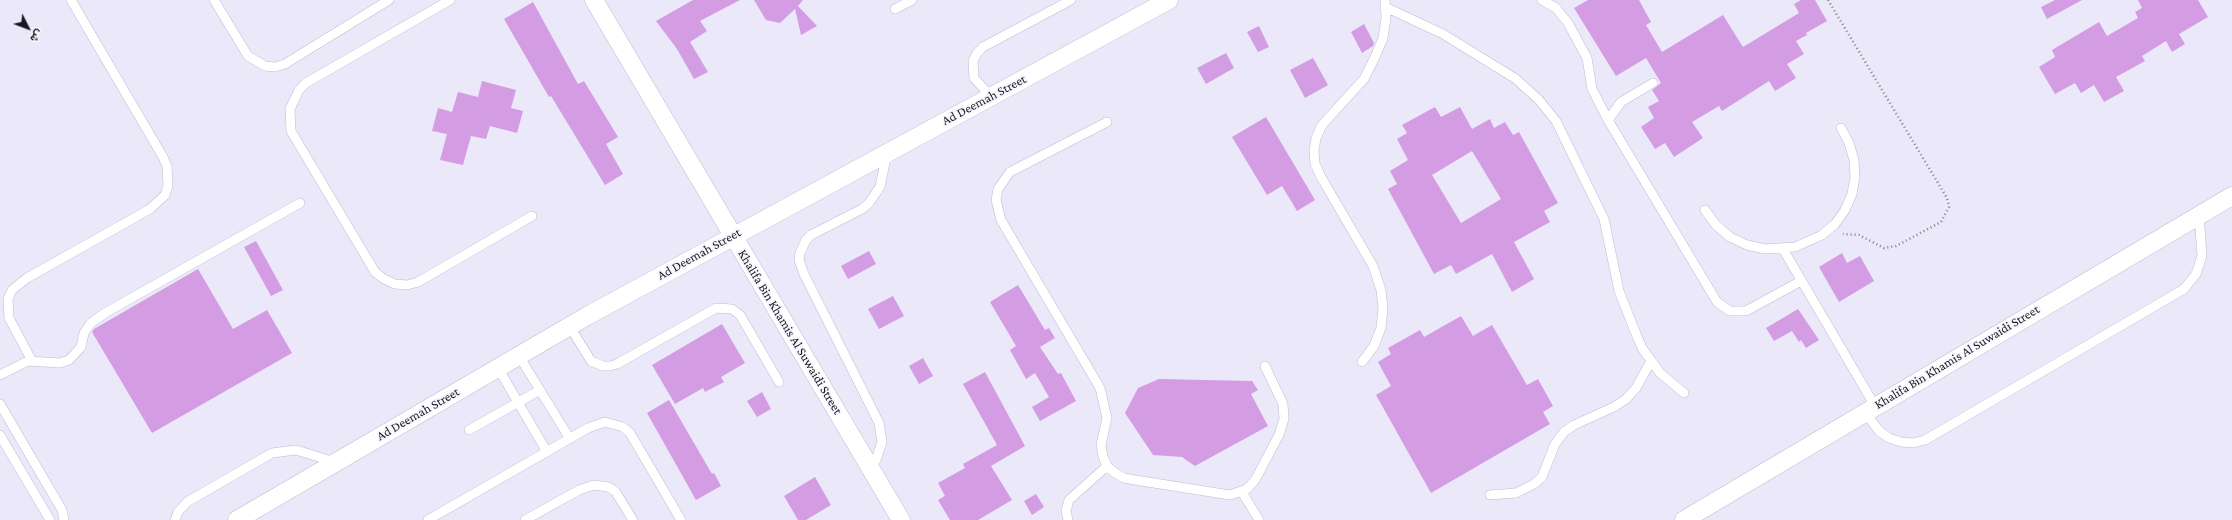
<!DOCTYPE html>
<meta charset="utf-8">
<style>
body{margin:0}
#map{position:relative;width:2232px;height:520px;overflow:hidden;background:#eae8f9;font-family:"Crimson Pro",Vazirmatn,serif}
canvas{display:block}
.north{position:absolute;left:8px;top:8px;width:40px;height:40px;-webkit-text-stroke:3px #f8f7fe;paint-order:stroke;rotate:132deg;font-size:11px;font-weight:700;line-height:16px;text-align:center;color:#18171d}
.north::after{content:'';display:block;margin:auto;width:14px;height:18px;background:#18171d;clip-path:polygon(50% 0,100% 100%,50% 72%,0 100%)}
</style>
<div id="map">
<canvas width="2232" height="520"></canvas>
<div class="north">ش</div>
</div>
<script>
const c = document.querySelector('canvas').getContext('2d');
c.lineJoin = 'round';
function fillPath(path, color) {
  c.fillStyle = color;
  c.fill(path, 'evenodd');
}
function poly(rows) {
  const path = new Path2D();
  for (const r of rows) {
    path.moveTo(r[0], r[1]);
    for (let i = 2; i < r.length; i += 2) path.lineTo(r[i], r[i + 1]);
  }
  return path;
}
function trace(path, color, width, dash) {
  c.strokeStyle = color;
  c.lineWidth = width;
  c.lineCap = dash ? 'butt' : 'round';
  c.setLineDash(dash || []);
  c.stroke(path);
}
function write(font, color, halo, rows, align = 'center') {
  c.font = font + ' "Crimson Pro",serif';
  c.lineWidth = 4;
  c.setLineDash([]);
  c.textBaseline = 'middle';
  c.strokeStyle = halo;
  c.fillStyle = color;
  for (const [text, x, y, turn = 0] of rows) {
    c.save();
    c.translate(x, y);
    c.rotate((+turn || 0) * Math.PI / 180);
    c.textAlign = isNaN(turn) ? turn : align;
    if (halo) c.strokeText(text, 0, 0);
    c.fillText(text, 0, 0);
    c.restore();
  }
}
fillPath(poly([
 [693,0,740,0,700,21,707,31,690,42,708,72,694,79,677,49,656,21],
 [754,0,803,0,798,6,817,26,801,35,795,9,780,23,766,20],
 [1588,0,1639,0,1651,22,1646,25,1662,52,1723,15,1743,47,1799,13,1794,4,1801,0,1815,0,1827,21,1806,33,1807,35,1796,41,1804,54,1787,64,1796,78,1775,91,1769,81,1722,111,1719,106,1692,122,1703,138,1674,157,1665,143,1655,149,1641,127,1654,118,1648,107,1659,101,1652,90,1661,83,1646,58,1616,76,1574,8],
 [2055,0,2082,0,2047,19,2041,7],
 [2138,0,2198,0,2208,17,2179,34,2185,44,2172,52,2166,41,2142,56,2145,61,2116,77,2124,91,2104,102,2094,85,2081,93,2075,83,2055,94,2039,67,2055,57,2052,50,2099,22,2107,36,2138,18,2135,12,2142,8],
 [533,2,578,84,584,81,618,137,606,144,623,174,605,185,551,96,549,97,504,19],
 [1364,24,1374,43,1373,46,1362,53,1351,32],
 [1259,26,1269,47,1258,52,1247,32],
 [1226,53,1234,68,1206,84,1197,68],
 [1313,58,1328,85,1305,98,1290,70],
 [482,81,516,90,511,108,523,111,517,133,490,126,486,139,471,136,463,165,440,160,447,134,432,131,438,108,452,112,458,92,478,97],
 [1435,107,1441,117,1460,107,1472,129,1490,119,1494,128,1505,122,1513,135,1519,132,1558,203,1544,211,1550,222,1514,242,1534,279,1512,292,1492,254,1456,274,1451,265,1434,274,1388,189,1397,184,1390,171,1408,160,1397,139,1407,133,1402,125],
 [1472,151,1501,199,1461,223,1432,175],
 [1266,117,1315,200,1297,211,1282,186,1267,195,1232,137],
 [256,241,283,290,271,296,244,247],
 [869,251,876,264,848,279,841,266],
 [1842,253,1847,263,1860,256,1874,281,1839,302,1819,267],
 [198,269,233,329,267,310,292,353,152,433,92,332,94,329],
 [1018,285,1045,330,1049,328,1055,338,1040,347,1058,374,1061,373,1076,401,1040,421,1032,407,1049,397,1035,373,1026,379,1010,350,1016,346,990,302],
 [893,296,904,316,879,329,868,309],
 [1798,309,1819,340,1806,348,1801,340,1799,342,1792,331,1774,341,1766,328],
 [1461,316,1473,336,1492,325,1527,385,1538,379,1553,406,1543,412,1550,424,1431,493,1376,395,1391,386,1378,362,1391,354,1388,348,1420,330,1424,337],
 [722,324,745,363,721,377,724,382,705,392,703,388,675,404,652,365],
 [923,358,933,376,919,384,909,366],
 [985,372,1025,446,991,466,1012,500,978,520,950,520,938,500,945,496,938,483,965,468,963,464,997,445,963,384],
 [1159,379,1252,381,1258,390,1251,394,1268,426,1195,466,1182,457,1153,455,1125,413,1138,388],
 [762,392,771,409,757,417,747,401],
 [669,400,712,474,714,473,721,486,696,500,647,413],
 [815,477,831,505,806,520,798,520,784,496],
 [1036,494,1044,507,1032,515,1024,501]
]), '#d49de3');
const service = poly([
 [214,0,248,56,265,66,275,67,285,64,389,0],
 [450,0,306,83,299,90,290,109,291,131,375,272,384,279,395,284,407,285,418,282,532,216],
 [1542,0,1556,8,1568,23,1587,58,1592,89,1608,120,1717,302,1730,311,1746,311,1801,281],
 [1385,7,1443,34,1516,79,1539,100,1556,121,1604,219,1619,291,1636,334,1642,348,1660,373,1684,393],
 [895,9,912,0],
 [994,94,986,91,974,78,973,61,977,53,983,47,1071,0],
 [1608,120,1621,102,1653,83],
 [1107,122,1010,172,998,189,996,200,1001,220,1100,388,1107,418,1101,445,1103,456,1107,466,1115,473,1124,478,1135,480,1230,495,1247,489,1255,480,1279,435,1284,419,1283,404,1265,366],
 [1705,210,1716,225,1730,237,1747,245,1765,249,1795,247,1822,235,1835,224,1845,210,1852,194,1855,177,1854,160,1849,143,1841,128],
 [1783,249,1875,406],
 [570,327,591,361,603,366,610,366,617,364,716,308,732,309,740,315,779,382],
 [519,356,570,439],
 [32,361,9,318,8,299,12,290,27,278,150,209,165,195,168,186,167,166,163,157,71,0],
 [1362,362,1374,346,1381,328,1383,309,1381,290,1373,266,1321,177,1315,164,1314,151,1316,138,1322,125,1364,79,1375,57,1383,38,1386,18,1385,0],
 [498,368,547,452],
 [0,375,28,361,60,363,69,360,81,347,84,333,91,323,105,313,300,203],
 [0,404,62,510,64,520],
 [1865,412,1879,431,1889,438,1901,442,1913,443,1925,440,2184,289,2196,274,2202,256,2199,214],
 [469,430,540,390],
 [0,435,50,520],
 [870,467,876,460,882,442,879,423,804,274,799,260,800,253,806,240,811,235,862,209,869,203,880,187,887,153],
 [1242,492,1259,520],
 [1490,495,1516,493,1534,484,1542,477,1555,444,1564,432,1574,425,1614,407,1626,399,1636,388,1651,361],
 [175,520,178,512,187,502,272,453,296,450,335,462],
 [428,520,588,428,605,422,623,427,630,433,681,520],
 [525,520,579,490,594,485,608,487,615,491,633,520],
 [1068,520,1066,511,1069,500,1107,466]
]);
const minor = poly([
 [594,0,901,520],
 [237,520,587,316,1169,0],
 [1684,520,2232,196]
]);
trace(service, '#bebccc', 10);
trace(minor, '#bebccc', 19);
trace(poly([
 [1828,0,1947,198,1949,207,1941,222,1896,246,1884,248,1859,235,1843,234]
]), '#81808b', 2.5, [1, 3]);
trace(service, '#fff', 9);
trace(minor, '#fff', 18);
write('13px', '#18171d', '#f8f7fe', [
 ["Ad Deemah Street",984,100,-28],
 ["Ad Deemah Street",699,254,-29],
 ["Khalifa Bin Khamis Al Suwaidi Street",790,332,59],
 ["Khalifa Bin Khamis Al Suwaidi Street",1957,357,-31],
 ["Ad Deemah Street",418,414,-30]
]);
</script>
